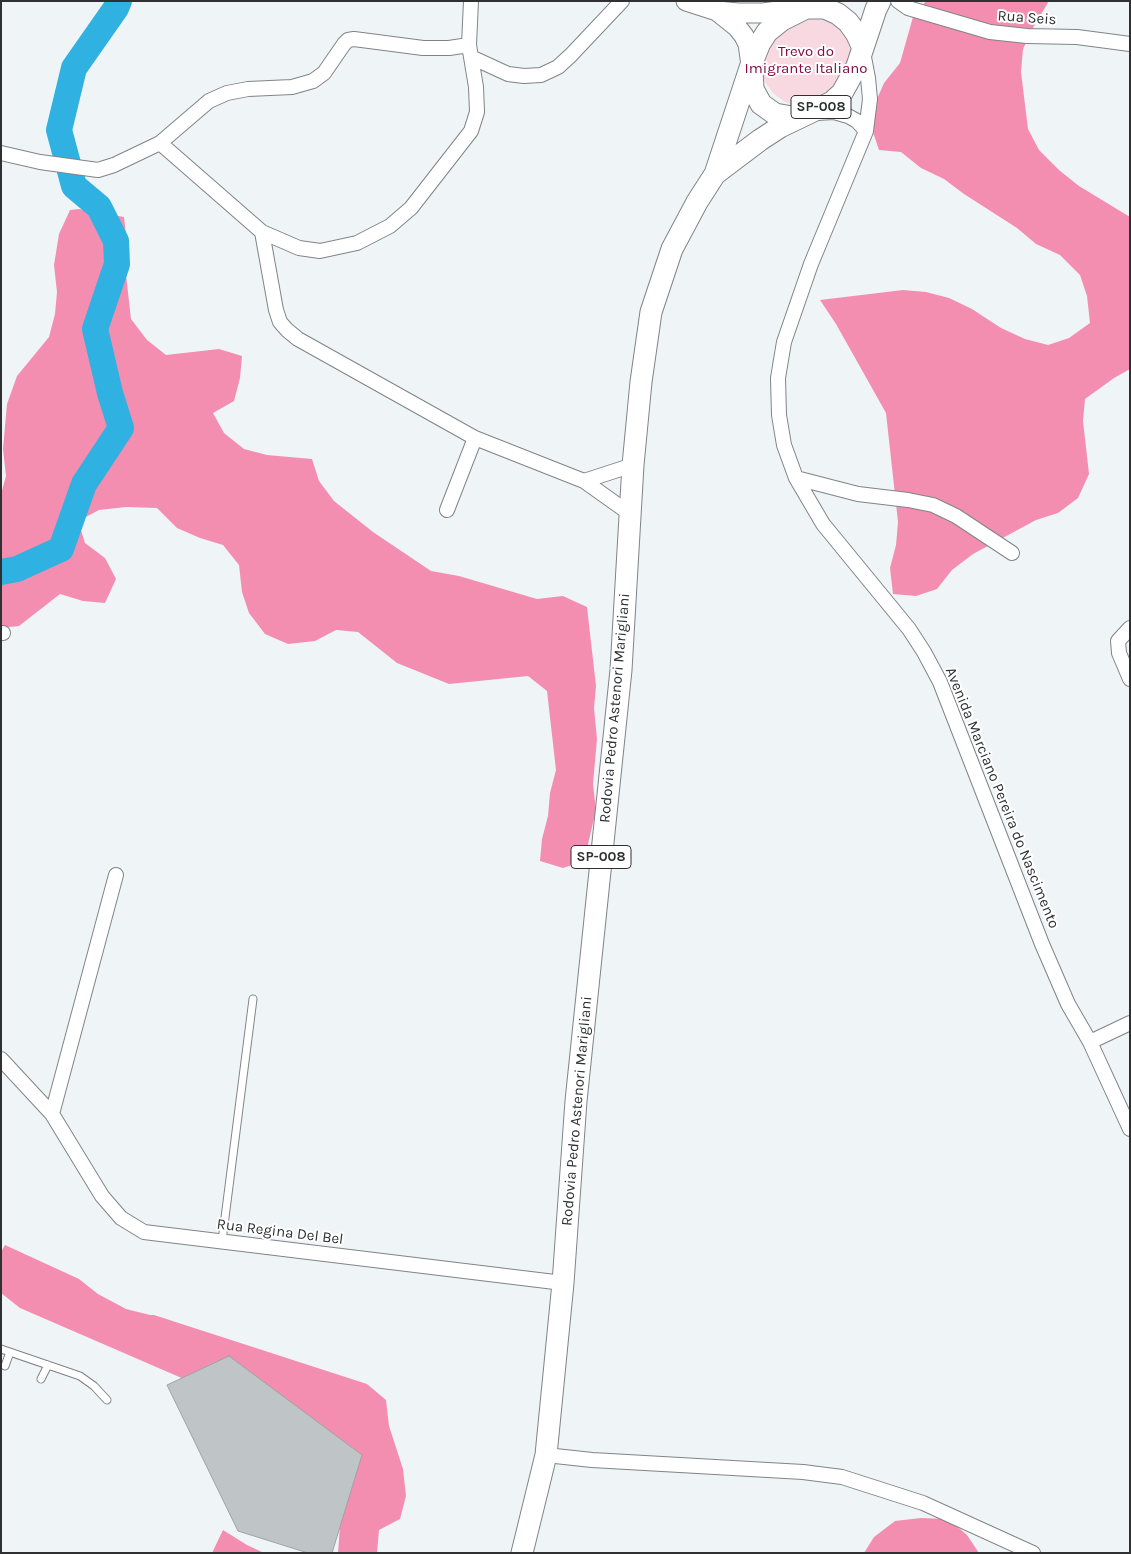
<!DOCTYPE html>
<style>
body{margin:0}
#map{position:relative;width:1131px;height:1554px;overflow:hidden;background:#eff4f7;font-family:Karla,sans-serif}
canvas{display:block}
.frame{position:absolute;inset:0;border:2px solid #2e3031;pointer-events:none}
</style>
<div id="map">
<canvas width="1131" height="1554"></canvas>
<div class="frame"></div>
</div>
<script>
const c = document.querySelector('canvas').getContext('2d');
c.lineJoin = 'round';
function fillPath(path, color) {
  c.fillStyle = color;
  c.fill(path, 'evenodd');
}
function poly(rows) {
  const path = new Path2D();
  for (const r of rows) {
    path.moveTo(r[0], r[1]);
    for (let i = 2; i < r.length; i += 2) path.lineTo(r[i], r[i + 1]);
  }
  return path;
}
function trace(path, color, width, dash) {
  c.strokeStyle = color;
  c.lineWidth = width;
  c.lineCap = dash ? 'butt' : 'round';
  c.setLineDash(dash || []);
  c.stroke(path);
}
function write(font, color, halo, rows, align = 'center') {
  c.font = font + ' Karla,sans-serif';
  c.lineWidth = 4;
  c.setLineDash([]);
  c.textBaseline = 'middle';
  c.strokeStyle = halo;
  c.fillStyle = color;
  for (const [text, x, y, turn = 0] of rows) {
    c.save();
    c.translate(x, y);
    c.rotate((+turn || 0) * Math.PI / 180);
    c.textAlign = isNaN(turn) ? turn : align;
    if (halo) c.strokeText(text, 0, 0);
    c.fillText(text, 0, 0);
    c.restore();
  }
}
fillPath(poly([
 [824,17,838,26,847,38,853,53,837,96,798,106,785,102,773,93,765,82,760,68,764,40,784,19]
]), '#f8d9e1');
fillPath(poly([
 [926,1,1049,1,1034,26,1023,49,1021,72,1028,129,1039,150,1059,170,1079,186,1130,217,1130,369,1114,378,1085,399,1083,421,1089,474,1078,498,1058,513,1036,520,973,554,952,570,937,589,916,596,893,594,890,568,896,545,898,522,886,413,836,324,820,300,903,290,926,292,949,298,972,309,1001,328,1025,339,1048,345,1069,338,1090,323,1087,296,1080,275,1060,255,1036,244,1017,228,964,194,944,179,921,168,901,152,879,150,872,129,874,106,884,83,900,63,913,17],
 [79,209,124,217,127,244,125,266,131,319,147,340,166,355,219,349,242,356,240,378,234,401,213,413,224,433,244,449,267,455,312,459,319,481,334,501,373,532,431,571,459,576,537,599,563,596,587,607,596,686,594,708,597,739,593,784,596,810,584,861,563,868,540,861,542,839,548,816,550,793,556,770,547,691,528,676,449,684,397,663,358,632,336,630,315,641,288,644,265,634,249,613,242,592,239,565,223,545,200,538,177,528,157,508,126,507,99,510,78,521,85,543,105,558,116,579,105,603,83,601,60,594,19,626,1,628,1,494,6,476,3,449,7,404,17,376,49,337,55,314,57,292,54,265,59,234,70,210],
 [5,1245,79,1279,98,1294,126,1309,150,1315,154,1315,367,1384,386,1400,389,1426,403,1469,406,1496,400,1519,379,1530,377,1553,338,1553,341,1512,207,1389,20,1308,1,1293,1,1252],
 [921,1518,948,1519,967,1535,979,1553,864,1553,874,1537,895,1521],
 [223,1530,247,1545,264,1553,212,1553]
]), '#f48eb0');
trace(poly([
 [1,572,17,569,61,549,84,484,121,428,110,393,95,329,117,264,116,241,99,207,74,186,59,130,74,68,116,8,119,1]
]), '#2fb1e1', 26);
const building = poly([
 [229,1356,362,1455,332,1553,308,1553,238,1531,167,1385,229,1356]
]);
fillPath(building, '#bfc4c7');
trace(building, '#9ea3a5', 1);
const lane = poly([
 [222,1241,253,999],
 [1,1349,80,1376,94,1386,107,1400],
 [5,1366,10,1352],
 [41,1379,48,1365]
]);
const street = poly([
 [898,1,908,8,990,32,1027,36,1077,37,1130,44],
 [863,52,868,78,870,99,866,131,811,264,784,342,778,378,779,415,784,445,796,478,823,524,909,629,924,652,940,682,1042,944,1068,1004,1090,1042,1130,1129],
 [471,57,508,74,524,76,541,75,558,67,571,55,622,1],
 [817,113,834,112,848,116,857,121,866,131],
 [160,143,262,232,276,310,280,322,287,330,298,339,475,438,584,481,629,513],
 [1,153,40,162,98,170,114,165,160,143,209,101,227,93,248,89,292,87,313,81,324,73,344,44,348,40,354,39,423,48,449,48,469,45],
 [262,232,299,248,320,251,357,243,390,226,411,208,471,131,477,112,476,87,469,45,471,1],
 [796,478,858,494,908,500,933,505,956,516,1012,553],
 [584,481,633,465],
 [447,510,475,438],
 [1130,628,1118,641,1119,653,1130,679],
 [1,633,3,633],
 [1090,1042,1130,1023],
 [1,1059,52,1114,102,1196,121,1218,144,1232,563,1283],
 [52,1114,116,875],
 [546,1455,592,1460,803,1472,842,1477,923,1503,1033,1553]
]);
const secondary = poly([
 [686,1,717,11,738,13,763,13,800,8],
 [717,11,737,27,744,36,748,44,751,65]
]);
const primary = poly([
 [804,8,825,8,838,14,848,22,856,33,863,48],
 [752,70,753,89,761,104,775,114,792,117,801,115],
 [715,174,760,140,780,127,832,102,842,93,857,66,876,9,880,1],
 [522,1553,546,1455,563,1283,576,1101,621,670,633,465,641,382,651,312,672,249,697,202,715,174,751,65,760,43,767,32,782,20,820,1]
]);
trace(lane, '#808487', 9);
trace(street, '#808487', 16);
trace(secondary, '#808487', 21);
trace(primary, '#808487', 23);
trace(lane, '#fff', 7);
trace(street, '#fff', 14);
trace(secondary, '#fff', 19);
trace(primary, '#fff', 21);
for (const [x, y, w] of [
 [821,107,60],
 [601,857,60]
]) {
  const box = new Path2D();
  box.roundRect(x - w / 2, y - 11.5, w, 23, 4);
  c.fillStyle = '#fff';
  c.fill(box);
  trace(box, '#2e3031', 1);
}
write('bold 14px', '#2e3031', null, [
 ["SP-008",821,107],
 ["SP-008",601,857]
]);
write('15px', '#2e3031', '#fff', [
 ["Rua Seis",1027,18,4],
 ["Rodovia Pedro Astenori Marigliani",615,708,-85],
 ["Avenida Marciano Pereira do Nascimento",1002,798,68],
 ["Rodovia Pedro Astenori Marigliani",577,1111,-85],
 ["Rua Regina Del Bel",280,1232,7]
]);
write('15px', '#850a46', '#fff', [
 ["Trevo do",806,52],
 ["Imigrante Italiano",806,69]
]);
</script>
